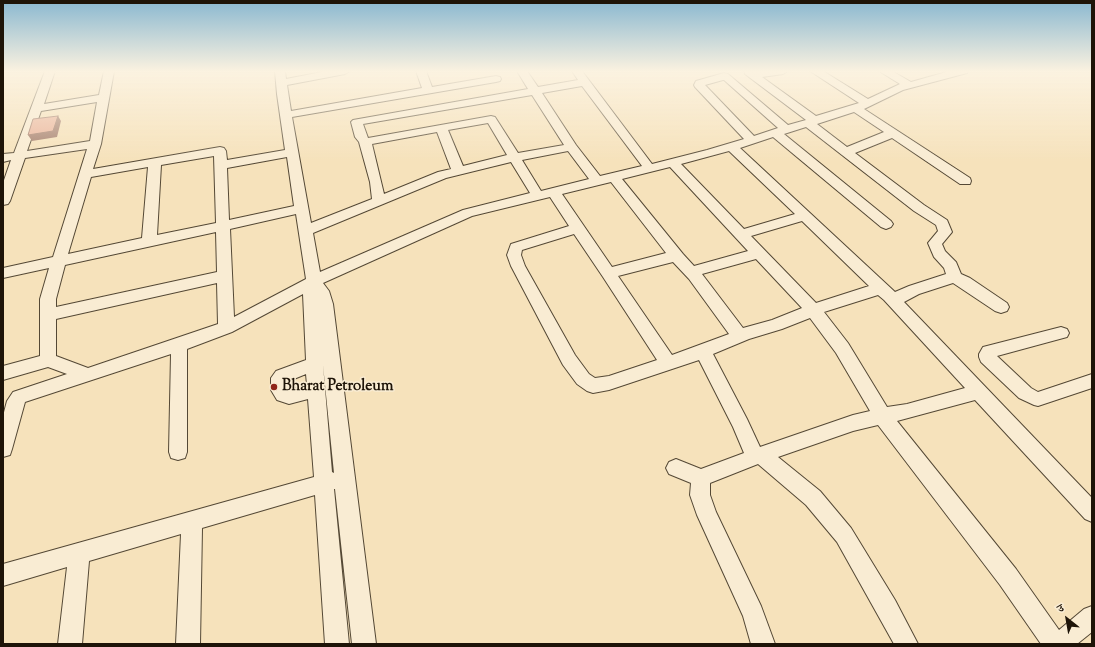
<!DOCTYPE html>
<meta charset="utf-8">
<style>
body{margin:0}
#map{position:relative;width:1095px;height:647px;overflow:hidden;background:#f6e2bb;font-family:"Sorts Mill Goudy","Noto Serif Devanagari",serif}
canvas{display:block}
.frame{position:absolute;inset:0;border:4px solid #1e1408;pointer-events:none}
.north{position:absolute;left:1047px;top:599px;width:40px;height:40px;-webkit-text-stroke:3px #f9ecd3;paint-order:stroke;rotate:329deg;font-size:11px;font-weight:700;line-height:16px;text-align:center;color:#1e1408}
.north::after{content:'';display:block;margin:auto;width:14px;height:18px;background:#1e1408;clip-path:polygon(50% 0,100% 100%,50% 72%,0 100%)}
</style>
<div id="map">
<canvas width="1095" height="647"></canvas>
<div class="frame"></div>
<div class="north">उ</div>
</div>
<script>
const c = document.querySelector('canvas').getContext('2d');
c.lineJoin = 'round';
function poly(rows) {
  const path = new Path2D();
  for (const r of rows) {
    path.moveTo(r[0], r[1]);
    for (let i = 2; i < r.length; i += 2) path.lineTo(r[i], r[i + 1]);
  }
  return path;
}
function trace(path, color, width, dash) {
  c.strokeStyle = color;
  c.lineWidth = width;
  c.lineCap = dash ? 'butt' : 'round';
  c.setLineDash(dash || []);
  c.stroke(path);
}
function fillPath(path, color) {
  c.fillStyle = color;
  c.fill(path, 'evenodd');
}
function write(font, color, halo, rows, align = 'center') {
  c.font = font + ' "Sorts Mill Goudy",serif';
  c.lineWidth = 3;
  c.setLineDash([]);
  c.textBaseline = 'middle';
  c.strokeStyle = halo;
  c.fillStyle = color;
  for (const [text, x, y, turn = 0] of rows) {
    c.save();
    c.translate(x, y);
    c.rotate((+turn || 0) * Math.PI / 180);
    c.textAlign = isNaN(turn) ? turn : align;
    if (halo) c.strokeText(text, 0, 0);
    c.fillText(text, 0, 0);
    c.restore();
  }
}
const minor = poly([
 [45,71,55,71,44,104,99,95,104,71,114,71,101,144,93,169,220,147,224,148,226,151,227,160,285,150,277,94,275,71,285,71,286,79,327,71,350,71,345,74,287,85,291,111,422,88,416,71,426,71,432,87,496,76,500,77,501,79,500,81,496,82,292,117,311,223,372,199,370,182,359,142,355,137,351,122,353,120,528,89,517,71,527,71,538,87,578,80,572,71,582,71,652,164,707,150,744,139,695,87,694,85,696,81,724,73,728,74,788,125,806,120,745,74,744,71,788,71,783,74,762,77,816,116,859,103,810,71,823,71,868,99,900,84,879,71,892,71,911,82,950,71,968,71,967,73,903,90,864,109,970,178,971,181,970,184,960,184,892,138,855,153,924,205,947,220,952,232,942,244,945,251,956,262,961,274,970,278,1007,303,1009,307,1007,311,1001,313,995,311,953,283,919,294,904,302,1092,498,1092,522,1085,519,975,400,897,421,1016,569,1059,630,1084,609,1092,606,1092,632,1077,644,1041,644,1000,585,878,425,853,431,778,457,820,491,851,528,895,600,918,644,894,644,837,542,806,505,758,464,710,483,710,495,716,512,761,606,775,644,751,644,743,616,697,515,690,495,691,483,669,474,666,468,669,462,676,459,701,469,744,453,733,427,699,360,609,390,593,393,587,391,577,384,563,365,511,266,507,255,511,244,569,226,550,197,472,216,323,283,329,291,333,304,376,644,352,644,335,489,334,489,349,644,325,644,315,495,202,528,200,644,176,644,181,534,89,561,82,644,58,644,67,567,3,586,3,564,314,477,308,399,289,404,277,400,271,390,271,378,276,371,306,360,303,294,232,332,187,349,187,452,185,458,178,460,171,458,169,452,171,354,25,402,12,449,10,455,3,457,3,416,7,401,13,392,67,374,48,367,3,380,3,366,40,356,40,299,49,268,3,278,3,268,53,257,87,149,25,158,10,201,8,204,3,205,3,183,11,160,3,162,3,154,14,153,45,71],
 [723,80,724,80,778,128,754,136,705,85,723,80],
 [582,86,642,166,600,176,576,145,542,93,582,86],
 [532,95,564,145,518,153,495,117,491,116,368,138,363,124,532,95],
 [97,102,90,141,27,151,41,111,97,102],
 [854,112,884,132,847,147,817,124,854,112],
 [488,123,507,155,463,166,448,130,488,123],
 [806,127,914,211,936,225,938,231,928,243,934,257,944,268,946,274,909,286,895,292,740,148,773,137,881,227,886,229,891,227,893,224,891,221,784,134,806,127],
 [437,132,451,169,438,172,384,194,372,144,437,132],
 [568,151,589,179,541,191,522,160,568,151],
 [729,151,795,214,744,229,681,164,729,151],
 [214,156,216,223,157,235,161,165,214,156],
 [287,157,294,206,229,220,227,168,287,157],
 [511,162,530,193,463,210,320,272,313,233,446,178,511,162],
 [148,167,142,238,68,254,91,177,148,167],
 [670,167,748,251,694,266,683,254,622,179,670,167],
 [611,182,666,253,612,267,562,194,611,182],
 [296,214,306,279,234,317,230,229,296,214],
 [802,221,869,286,816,303,751,236,802,221],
 [216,232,217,272,56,307,56,299,65,265,216,232],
 [574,234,603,277,657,360,609,376,595,378,589,374,575,355,525,266,521,255,522,250,574,234],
 [756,259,802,308,772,320,743,328,702,274,756,259],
 [673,262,689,279,729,334,672,355,618,276,673,262],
 [217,283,218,324,88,368,56,356,56,319,217,283],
 [878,295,884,300,965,388,907,404,887,407,848,343,824,312,878,295],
 [810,318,836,353,870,411,853,415,760,447,747,419,713,354,749,339,782,329,810,318],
 [323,365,334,473,332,472,323,365],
 [306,374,307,385,289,390,289,381,306,374],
 [1061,327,1067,329,1069,333,1067,337,997,356,1031,388,1038,392,1092,374,1092,388,1038,406,1034,405,1019,398,981,362,979,357,979,354,983,347,1061,327]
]);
trace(minor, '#544835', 2);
fillPath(minor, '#f9ecd3');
fillPath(poly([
 [58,116,61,121,57,137,32,141,28,135]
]), '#a47e6d');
const building = poly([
 [58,116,53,131,28,135,33,119,58,116]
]);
fillPath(building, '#eab49c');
trace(building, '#a47e6d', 1);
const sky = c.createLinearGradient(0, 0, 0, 162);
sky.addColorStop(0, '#8ab8d0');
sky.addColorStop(0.44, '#fbf2e0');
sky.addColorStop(1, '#fbf2e000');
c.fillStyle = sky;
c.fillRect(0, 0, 1095, 162);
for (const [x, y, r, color] of [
 [274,387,4,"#8f2418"]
]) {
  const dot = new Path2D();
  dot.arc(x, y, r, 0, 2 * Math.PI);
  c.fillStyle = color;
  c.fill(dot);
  trace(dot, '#f9ecd3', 1.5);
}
write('bold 15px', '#1e1408', '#f9ecd3', [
 ["Bharat Petroleum",282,387]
], 'left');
</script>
